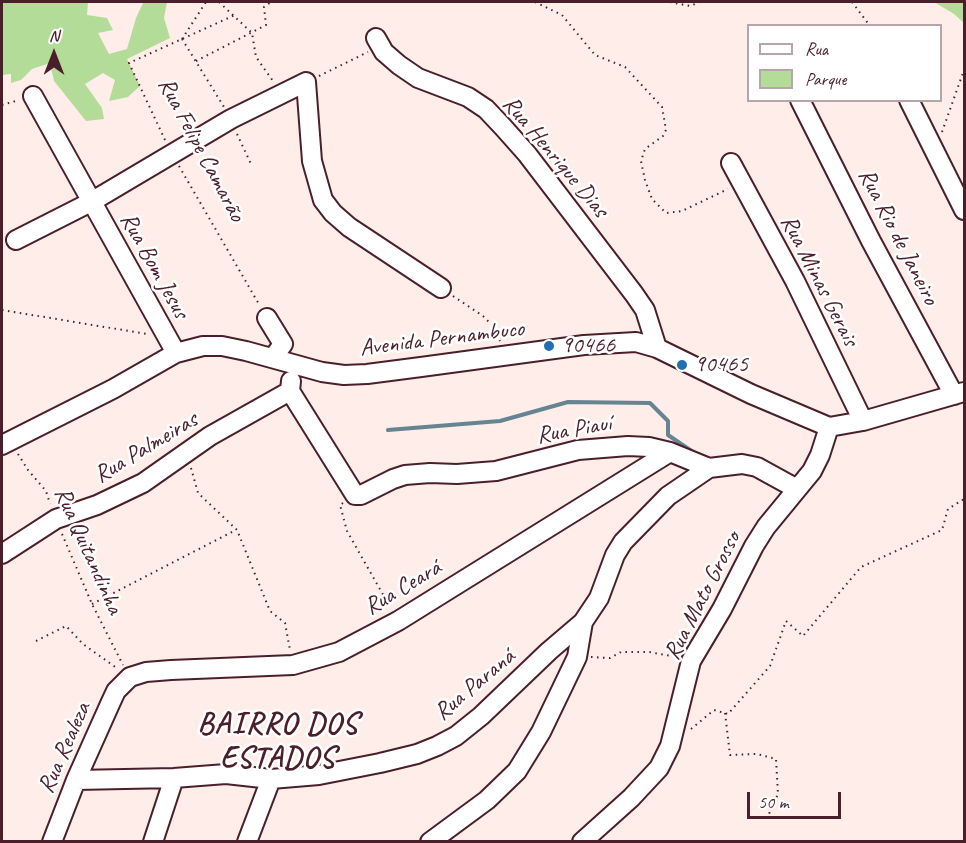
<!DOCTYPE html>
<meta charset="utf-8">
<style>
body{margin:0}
#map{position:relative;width:966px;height:843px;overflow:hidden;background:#feede9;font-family:Caveat,sans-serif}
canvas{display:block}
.frame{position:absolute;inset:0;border:3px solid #4a1f2b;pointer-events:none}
.legend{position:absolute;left:747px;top:24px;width:195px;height:78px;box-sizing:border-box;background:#fff;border:2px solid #b7a5aa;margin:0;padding:8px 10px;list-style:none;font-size:18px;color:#4a1f2b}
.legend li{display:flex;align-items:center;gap:12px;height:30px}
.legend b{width:30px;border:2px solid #b7a5aa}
.north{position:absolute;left:24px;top:24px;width:60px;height:60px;-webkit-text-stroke:4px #fff;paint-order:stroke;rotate:0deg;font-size:16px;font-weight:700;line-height:24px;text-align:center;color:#4a1f2b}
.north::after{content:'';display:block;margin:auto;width:21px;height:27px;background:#4a1f2b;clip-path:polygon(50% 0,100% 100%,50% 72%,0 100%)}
.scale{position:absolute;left:747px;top:792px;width:94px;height:27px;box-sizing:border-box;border:3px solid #4a1f2b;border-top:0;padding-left:8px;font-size:18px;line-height:21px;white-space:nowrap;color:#4a1f2b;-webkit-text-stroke:4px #fff;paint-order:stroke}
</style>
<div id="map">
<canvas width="966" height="843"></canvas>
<div class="frame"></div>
<ul class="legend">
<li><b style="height:8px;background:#fff"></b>Rua</li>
<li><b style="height:16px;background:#b4dc99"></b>Parque</li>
</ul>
<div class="north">N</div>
<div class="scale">50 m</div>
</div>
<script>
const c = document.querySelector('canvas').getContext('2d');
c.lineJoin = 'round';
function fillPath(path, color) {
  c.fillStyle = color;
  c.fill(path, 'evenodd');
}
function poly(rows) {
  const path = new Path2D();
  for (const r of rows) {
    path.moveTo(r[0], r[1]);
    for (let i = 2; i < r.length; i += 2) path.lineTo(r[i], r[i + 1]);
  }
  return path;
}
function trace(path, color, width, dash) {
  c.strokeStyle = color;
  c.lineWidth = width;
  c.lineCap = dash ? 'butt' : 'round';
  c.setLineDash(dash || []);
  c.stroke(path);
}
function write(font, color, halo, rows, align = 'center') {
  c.font = font + ' Caveat,sans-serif';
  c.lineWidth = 5;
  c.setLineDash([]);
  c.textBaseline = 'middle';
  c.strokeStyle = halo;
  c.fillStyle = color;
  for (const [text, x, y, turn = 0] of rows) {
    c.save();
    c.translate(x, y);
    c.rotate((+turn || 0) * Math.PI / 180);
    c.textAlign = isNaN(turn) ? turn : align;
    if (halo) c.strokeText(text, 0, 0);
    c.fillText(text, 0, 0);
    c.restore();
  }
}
fillPath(poly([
 [2,2,88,2,87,15,107,18,113,30,98,33,109,54,127,49,136,18,143,3,167,2,164,18,170,38,127,59,140,86,128,97,109,101,115,80,103,73,85,84,102,108,104,119,86,121,54,81,50,63,32,69,21,80,11,83,11,74,2,75],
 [934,2,964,2,964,23,954,14]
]), '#b4dc99');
trace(poly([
 [388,430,500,421,568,402,650,403,668,421,668,435,693,452]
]), '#668492', 4);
const minor = poly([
 [376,38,384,52,399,65,418,78,468,97,486,109,503,127,527,154,634,294,645,310,657,348],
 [33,96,176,353],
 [800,100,871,241,954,395],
 [909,100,964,210],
 [731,163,795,281,863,421],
 [16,240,91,202,231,119,306,82,312,161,323,200,333,213,349,227,441,288],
 [267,318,283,344,273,358],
 [290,391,355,495,361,495,393,479,405,475,430,473,457,474,496,471,578,450,628,446,649,447,670,452,709,468,742,464,757,467,797,489],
 [2,445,113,389,176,353,203,346,222,346,246,351,322,372,344,375,367,374,421,367,584,345,636,342,657,348,751,394,829,427,863,421,964,392],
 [2,554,56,519,97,505,143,483,210,436,290,391,291,381],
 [76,780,174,778,226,774,271,779,319,775,380,763,417,754,437,746,456,736,481,716,549,651,583,622,599,598,615,555,623,542,668,496,709,468],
 [52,842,76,780,110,704,116,691,130,677,146,672,171,670,293,665,339,652,398,621,670,452],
 [153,842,174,778],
 [247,842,271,779],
 [430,842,487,800,517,771,541,732,577,657,583,622],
 [582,842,631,798,659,768,670,746,691,661,722,609,754,546,766,527,812,471,820,455,829,427]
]);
trace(minor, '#4a1f2b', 22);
trace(poly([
 [219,2,252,33,256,57,273,81],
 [535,2,562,15,595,55,625,67,662,107,666,130,663,136,645,149,641,161,645,180,652,199,666,213,682,211,728,189],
 [670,2,690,6,700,2],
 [852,2,870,26],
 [182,39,224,107],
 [182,39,206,2],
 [196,61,266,25,264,7,271,2],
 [319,76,368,52],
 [2,105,19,100],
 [942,132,964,70],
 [237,134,251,164],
 [165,140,129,63,235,15],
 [179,166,260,306],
 [453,296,483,316,494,327,500,341],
 [2,310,147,334],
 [18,454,28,470,46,491,50,504],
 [191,468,198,493,237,530,270,611,285,623,290,650],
 [343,503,340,505,347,531,390,607],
 [62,534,92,604,123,665],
 [92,604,236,530],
 [36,641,66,626,83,644,118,669],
 [591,657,610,658,621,652,649,652,677,657],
 [725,713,730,755,757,754,776,759,778,794,768,816],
 [691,729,714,710,728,714,770,666,786,621,803,636,861,567,942,530,948,509,964,499]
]), '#4a1f2b', 2, [1.5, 4.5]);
trace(minor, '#fff', 18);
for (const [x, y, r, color] of [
 [549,346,6,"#1f6fb2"],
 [682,365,6,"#1f6fb2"]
]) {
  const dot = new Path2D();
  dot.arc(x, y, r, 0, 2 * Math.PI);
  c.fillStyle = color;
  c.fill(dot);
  trace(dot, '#fff', 2);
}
write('24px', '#4a1f2b', '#fff', [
 ["Rua Felipe Camarão",201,150,62],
 ["Rua Henrique Dias",555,157,50],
 ["Rua Rio de Janeiro",898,237,63],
 ["Rua Bom Jesus",154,266,61],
 ["Rua Minas Gerais",819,281,63],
 ["Avenida Pernambuco",442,339,-7],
 ["Rua Piauí",574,430,-10],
 ["Rua Palmeiras",146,448,-31],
 ["Rua Quitandinha",88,551,66],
 ["Rua Ceará",403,588,-31],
 ["Rua Mato Grosso",703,596,-63],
 ["Rua Paraná",475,685,-40],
 ["Rua Realeza",65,748,-66]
]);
write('24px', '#4a1f2b', '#fff', [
 ["90466",561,346],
 ["90465",694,365]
], 'left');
c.letterSpacing = '1.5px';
write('bold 30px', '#4a1f2b', '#fff', [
 ["BAIRRO DOS",278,725],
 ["ESTADOS",278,759]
]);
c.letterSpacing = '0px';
</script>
